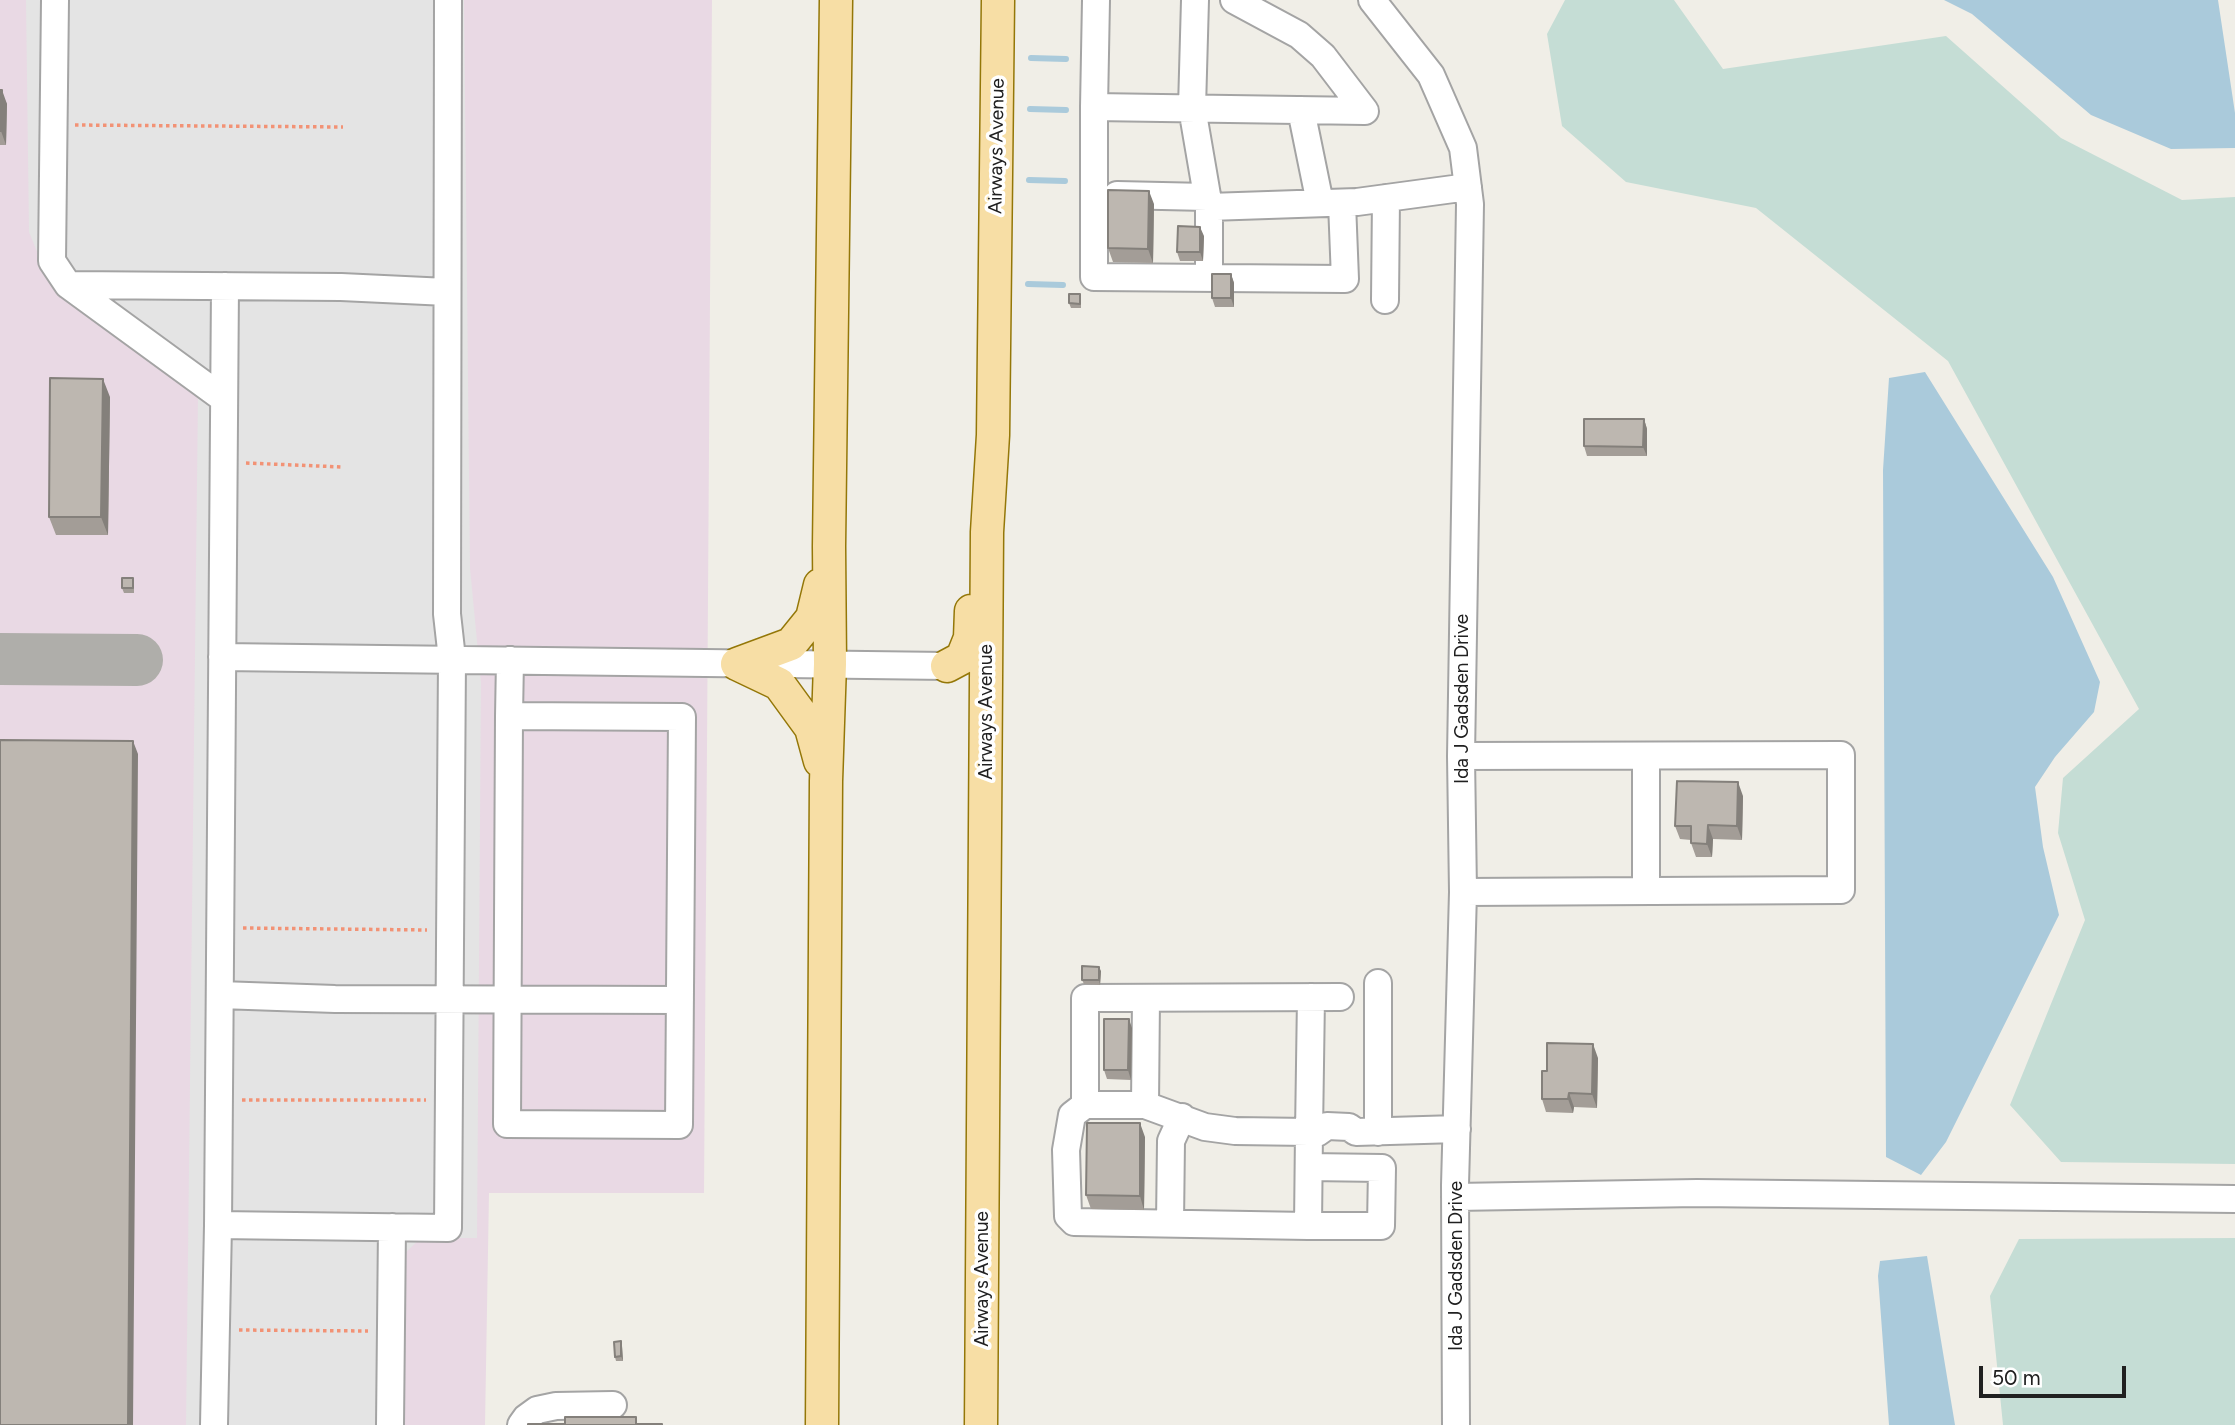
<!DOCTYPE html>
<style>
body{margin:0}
#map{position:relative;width:2235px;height:1425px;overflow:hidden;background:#f0eee7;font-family:Figtree,sans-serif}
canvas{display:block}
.scale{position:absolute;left:1979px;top:1366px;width:147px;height:32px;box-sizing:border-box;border:4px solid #202020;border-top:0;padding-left:9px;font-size:21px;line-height:24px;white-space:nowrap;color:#202020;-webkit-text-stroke:5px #fff;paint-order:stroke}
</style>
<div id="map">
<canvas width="2235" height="1425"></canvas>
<div class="scale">50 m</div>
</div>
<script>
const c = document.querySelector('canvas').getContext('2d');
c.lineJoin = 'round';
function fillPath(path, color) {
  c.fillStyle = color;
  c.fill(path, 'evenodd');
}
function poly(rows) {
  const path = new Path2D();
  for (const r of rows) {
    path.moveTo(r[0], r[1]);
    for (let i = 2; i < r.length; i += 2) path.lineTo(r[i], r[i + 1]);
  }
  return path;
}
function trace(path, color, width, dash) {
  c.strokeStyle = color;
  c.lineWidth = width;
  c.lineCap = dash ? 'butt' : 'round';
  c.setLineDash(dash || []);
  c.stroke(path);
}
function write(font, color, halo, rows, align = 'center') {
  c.font = font + ' Figtree,sans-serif';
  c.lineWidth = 7;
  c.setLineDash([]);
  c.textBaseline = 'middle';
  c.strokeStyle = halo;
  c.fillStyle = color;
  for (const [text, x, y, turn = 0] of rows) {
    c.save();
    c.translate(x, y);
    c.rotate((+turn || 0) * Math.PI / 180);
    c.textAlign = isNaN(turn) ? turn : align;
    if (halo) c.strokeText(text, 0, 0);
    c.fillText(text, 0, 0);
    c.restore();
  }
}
fillPath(poly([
 [0,0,712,0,704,1193,489,1193,485,1425,0,1425]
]), '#e9d9e4');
fillPath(poly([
 [1565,0,1674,0,1723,69,1946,36,2061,138,2182,200,2235,197,2235,1164,2061,1162,2010,1105,2085,920,2058,833,2063,778,2139,709,1948,361,1756,208,1626,182,1562,126,1547,34],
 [2235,1238,2235,1425,2003,1425,1990,1296,2019,1239]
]), '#c5ddd5');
fillPath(poly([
 [26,0,464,0,470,568,481,683,477,1238,421,1238,402,1256,400,1425,186,1425,198,396,49,281,29,232]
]), '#e4e4e4');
fillPath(poly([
 [1944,0,2218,0,2235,113,2235,148,2171,149,2091,115,1972,14],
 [1925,372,2053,577,2100,682,2094,712,2055,757,2035,787,2043,847,2059,915,1946,1142,1921,1175,1886,1157,1883,470,1889,378],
 [1927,1256,1955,1425,1889,1425,1878,1276,1880,1261]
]), '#aacadb');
trace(poly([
 [1031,58,1066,59],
 [1030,109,1066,110],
 [1029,180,1065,181],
 [1028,284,1063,285]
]), '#aacadb', 6);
trace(poly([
 [0,659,137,660]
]), '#afaeaa', 52);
const minor = poly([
 [55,0,52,261,68,285,224,399],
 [1096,0,1094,107,1365,111,1323,56,1299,35,1234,0],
 [1195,0,1192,108,1209,207,1357,202,1468,187],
 [1372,0,1431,75,1463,148,1470,204,1461,756,1463,892,1455,1185,1456,1425],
 [1094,107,1094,277,1345,279,1342,203],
 [1301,110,1320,203],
 [1117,195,1207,197],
 [1209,207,1209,278],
 [68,285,341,287,447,292],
 [1385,300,1386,198],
 [222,657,947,666],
 [509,716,682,717,679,1125,507,1124,509,716,510,660],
 [1461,756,1841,755,1841,890,1463,892],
 [1646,891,1646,756],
 [1378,983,1378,1132],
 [220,995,335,999,680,1000],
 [1311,997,1309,1132,1308,1226,1074,1222,1068,1216,1066,1150,1072,1115,1085,1105,1145,1105,1205,1127,1235,1131,1309,1132,1317,1133,1327,1126,1349,1127,1356,1132,1457,1129],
 [1085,1105,1085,998,1340,997],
 [1145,1105,1146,998],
 [1455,1197,1697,1193,2235,1199],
 [1170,1223,1171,1141,1182,1117],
 [218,1225,448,1228,452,659,447,614,448,0],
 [1308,1226,1381,1226,1382,1168,1309,1167],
 [214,1425,218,1225,225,286],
 [390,1425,392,1227],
 [521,1425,526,1418,537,1410,556,1406,613,1405]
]);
const major = poly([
 [737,664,791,644,812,618,820,585],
 [737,664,779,684,811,728,820,761],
 [947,666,962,658,970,638,971,611],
 [822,1425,826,781,830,664,829,546,836,0],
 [981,1425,987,532,993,435,998,0]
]);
trace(minor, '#a4a4a4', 30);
trace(major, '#947708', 35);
trace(poly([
 [75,125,343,127],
 [246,463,342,467],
 [243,928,427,930],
 [242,1100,426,1100],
 [239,1330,368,1331]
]), '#f29275', 3.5, [3.5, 3.5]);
trace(minor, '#fff', 26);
trace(major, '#f7dea5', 32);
fillPath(poly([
 [0,90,7,104,6,145,0,145],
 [1154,204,1153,263,1113,262,1108,248],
 [1204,236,1203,261,1180,261,1177,252],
 [1231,274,1234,283,1234,307,1215,307,1212,298],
 [1081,299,1081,308,1071,308,1069,303],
 [110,397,108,535,56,535,49,517],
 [1644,419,1647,429,1647,456,1587,456,1584,446],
 [133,578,134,583,134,593,124,593,122,588],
 [1743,796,1742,840,1713,839,1712,857,1696,857,1691,843,1691,840,1680,839,1675,826],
 [1101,971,1100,985,1084,984,1082,980],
 [1132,1028,1131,1080,1107,1079,1104,1070],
 [1598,1058,1597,1108,1574,1107,1573,1113,1546,1112,1542,1099,1547,1071],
 [1145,1137,1144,1210,1091,1209,1086,1195],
 [621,1341,622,1346,623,1361,616,1361,615,1357]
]), '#a39d97');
fillPath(poly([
 [2,90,7,104,6,145,1,131],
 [1149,191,1154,204,1153,263,1148,249],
 [1200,227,1204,236,1203,261,1200,252],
 [1231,274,1234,283,1234,307,1231,298],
 [103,379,110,397,108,535,101,517],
 [1644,419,1647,429,1647,456,1643,447],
 [133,741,138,754,133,1425,128,1425],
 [1738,782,1743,796,1742,840,1737,826],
 [1708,825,1713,839,1712,857,1707,844],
 [1099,967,1101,971,1100,985,1099,980],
 [1129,1019,1132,1028,1131,1080,1128,1070],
 [1593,1044,1598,1058,1597,1108,1592,1094],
 [1569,1093,1574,1107,1573,1113,1568,1099],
 [1140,1123,1145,1137,1144,1210,1140,1196],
 [621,1341,622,1346,623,1361,621,1356]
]), '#84807b');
const building = poly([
 [0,90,2,90,1,131,0,131,0,90],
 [1108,190,1149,191,1148,249,1108,248,1108,190],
 [1178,226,1200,227,1200,252,1177,252,1178,226],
 [1212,274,1231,274,1231,298,1212,298,1212,274],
 [1069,294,1080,294,1080,304,1069,303,1069,294],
 [50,378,103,379,101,517,49,517,50,378],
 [1584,419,1644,419,1643,447,1584,446,1584,419],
 [122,578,133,578,133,588,122,588,122,578],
 [0,740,133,741,128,1425,0,1425,0,740],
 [1677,781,1738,782,1737,826,1708,825,1707,844,1691,843,1691,826,1675,826,1677,781],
 [1082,966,1099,967,1099,980,1082,980,1082,966],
 [1104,1019,1129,1019,1128,1070,1104,1070,1104,1019],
 [1547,1043,1593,1044,1592,1094,1569,1093,1568,1099,1542,1099,1542,1071,1547,1071,1547,1043],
 [1087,1123,1140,1123,1140,1196,1086,1195,1087,1123],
 [621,1341,621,1356,615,1357,614,1342,621,1341],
 [565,1417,636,1417,636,1424,662,1424,662,1425,528,1425,528,1424,565,1424,565,1417]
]);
fillPath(building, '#bdb7b0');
trace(building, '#84807b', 2);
write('19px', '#202020', '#fff', [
 ["Airways Avenue",997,146,-89],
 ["Ida J Gadsden Drive",1462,699,-90],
 ["Airways Avenue",986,712,-90],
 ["Ida J Gadsden Drive",1456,1266,-90],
 ["Airways Avenue",982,1279,-90]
]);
</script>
